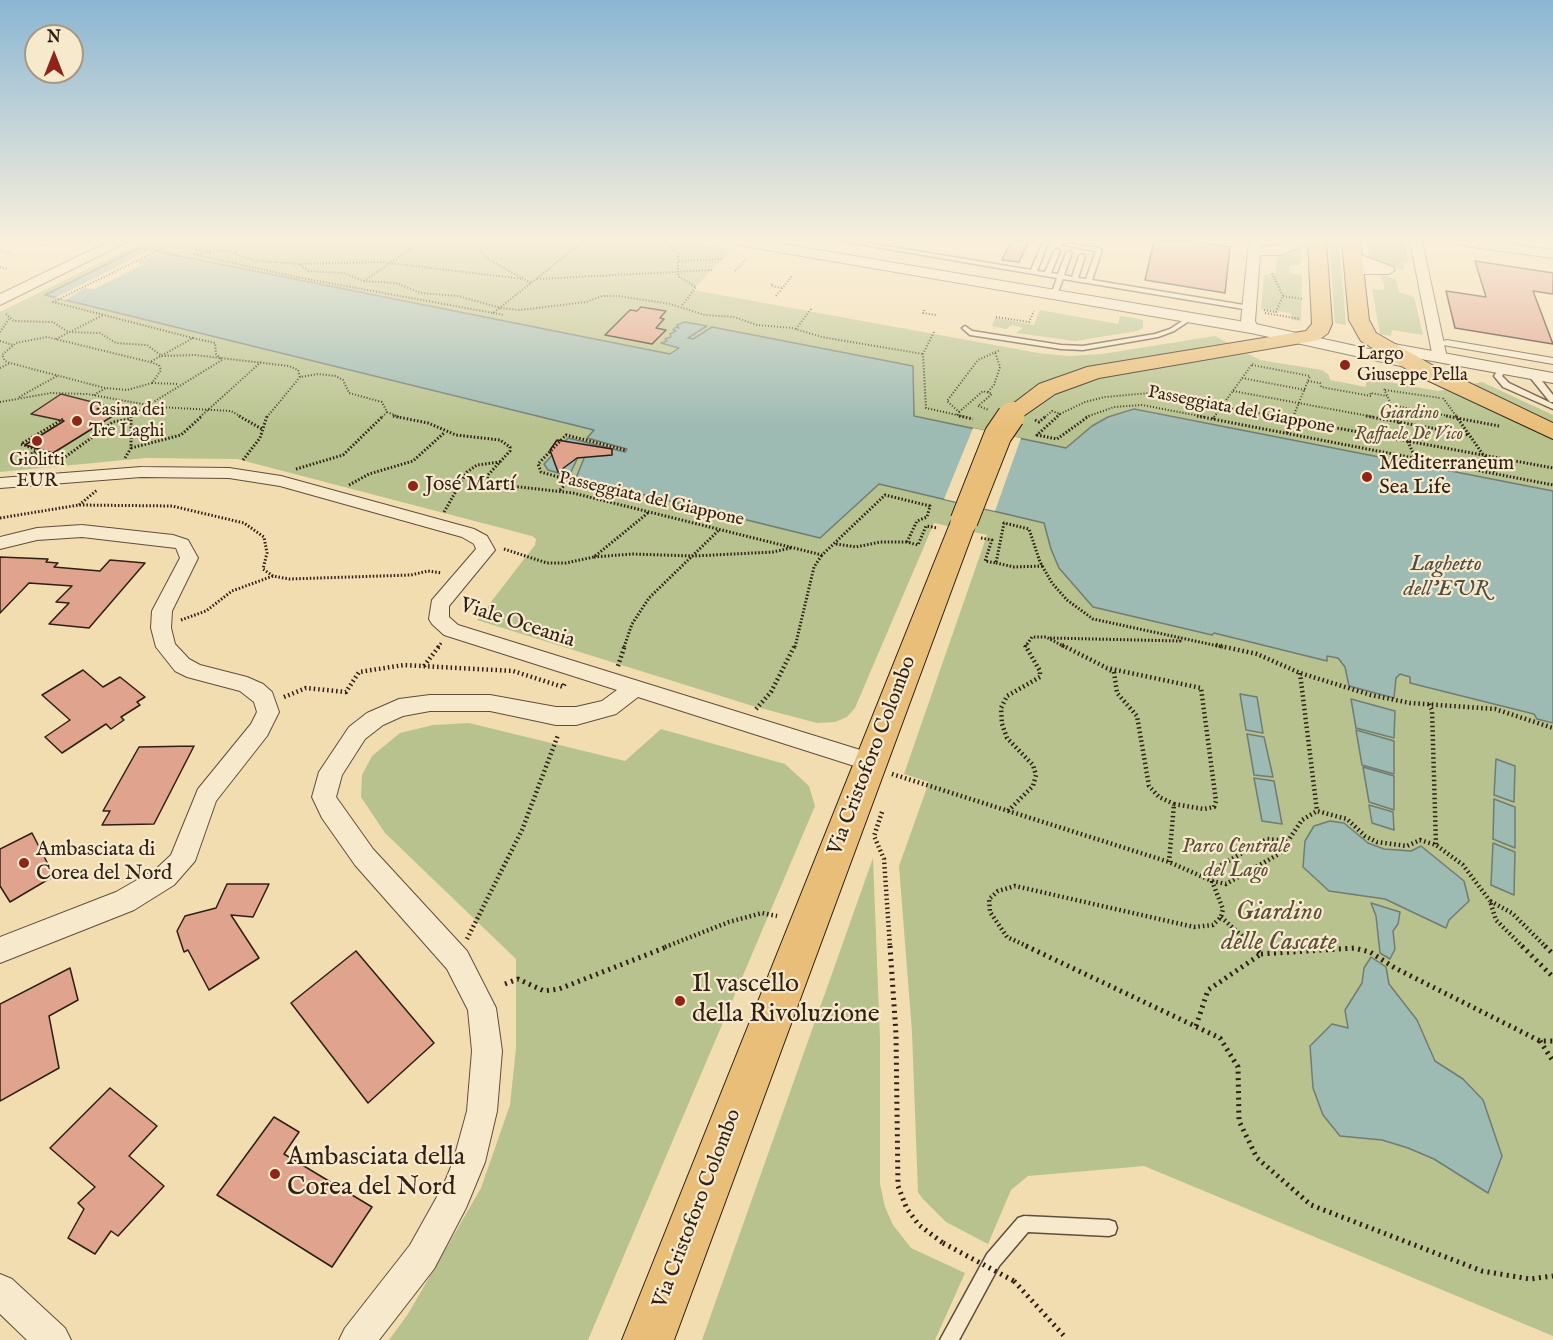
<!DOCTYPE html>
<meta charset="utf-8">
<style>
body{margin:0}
#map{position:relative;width:1553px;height:1340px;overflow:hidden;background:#f2ddb1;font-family:"IM FELL English",serif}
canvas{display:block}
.north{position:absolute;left:24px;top:24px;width:60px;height:60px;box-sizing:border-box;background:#f7e9cc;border:2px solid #a79883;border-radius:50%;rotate:0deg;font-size:16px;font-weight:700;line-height:24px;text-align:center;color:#2f1f15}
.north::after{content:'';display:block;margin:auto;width:21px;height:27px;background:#8f2418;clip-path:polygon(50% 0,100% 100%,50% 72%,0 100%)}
</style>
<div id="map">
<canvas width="1553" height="1340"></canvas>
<div class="north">N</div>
</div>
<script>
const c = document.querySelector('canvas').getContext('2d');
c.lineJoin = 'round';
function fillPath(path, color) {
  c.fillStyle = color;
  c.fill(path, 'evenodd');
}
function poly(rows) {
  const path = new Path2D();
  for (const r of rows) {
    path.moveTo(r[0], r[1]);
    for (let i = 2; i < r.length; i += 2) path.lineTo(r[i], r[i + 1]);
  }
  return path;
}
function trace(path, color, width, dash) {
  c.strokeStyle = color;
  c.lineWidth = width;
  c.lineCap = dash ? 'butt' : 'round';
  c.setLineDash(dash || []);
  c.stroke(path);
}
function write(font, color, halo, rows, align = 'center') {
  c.font = font + ' "IM FELL English",serif';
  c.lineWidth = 4.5;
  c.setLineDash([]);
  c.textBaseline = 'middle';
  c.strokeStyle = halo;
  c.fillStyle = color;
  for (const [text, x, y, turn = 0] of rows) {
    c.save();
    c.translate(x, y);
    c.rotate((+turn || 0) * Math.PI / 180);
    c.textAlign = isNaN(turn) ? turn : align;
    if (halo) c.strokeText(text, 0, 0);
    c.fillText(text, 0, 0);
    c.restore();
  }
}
fillPath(poly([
 [144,241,687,241,731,249,693,290,1038,353,1069,356,1102,354,1215,336,1260,360,1322,370,1329,375,1330,380,1366,387,1366,381,1372,379,1438,391,1482,382,1553,415,1553,1336,1144,1166,1028,1176,1011,1190,988,1244,946,1222,922,1198,918,1192,912,1032,899,866,929,782,904,774,987,535,934,523,855,708,847,717,835,722,817,723,753,706,477,620,535,545,536,539,532,536,237,459,145,458,0,472,0,312],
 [1329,241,1339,241,1346,325,1335,323],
 [1368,241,1405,242,1408,263,1403,263,1404,270,1369,258],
 [1302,248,1302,260,1299,265,1290,266,1289,273,1302,275,1301,321,1292,320,1291,313,1261,309,1264,275,1275,273,1278,255],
 [1381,275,1396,279,1399,292,1414,297,1423,335,1392,330,1391,336,1380,334,1372,289,1385,290],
 [1040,310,1118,324,1120,316,1129,317,1143,320,1143,328,1137,331,1075,341,1016,333,1023,328,1012,325,1006,329,992,326,995,318,1034,325],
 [469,723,625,761,661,729,785,764,809,786,815,806,588,1340,389,1340,408,1314,481,1188,510,1105,516,1048,516,959,385,833,361,797,362,775,372,756,400,733,433,725],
 [873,858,880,1039,880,1184,885,1207,893,1225,911,1248,965,1273,935,1340,702,1340]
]), '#b7c28e');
const water = poly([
 [139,248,670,354,679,348,661,343,667,341,665,339,671,337,670,334,676,331,673,330,676,327,679,328,677,325,685,322,707,326,688,338,693,339,712,327,913,366,914,416,1066,448,1092,426,1108,417,1134,409,1553,491,1553,723,1537,719,1534,714,1410,683,1410,677,1400,674,1396,678,1394,698,1349,686,1345,667,1338,658,1327,656,1327,661,1214,633,1212,635,1093,607,1059,568,1051,549,1044,523,879,484,820,538,576,478,585,456,579,455,569,476,548,470,544,464,568,438,625,452,627,449,587,438,594,430,45,295,139,248],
 [1240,694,1257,697,1263,733,1246,730,1240,694],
 [1351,699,1395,711,1394,738,1356,728,1351,699],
 [1356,730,1394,741,1394,774,1362,765,1356,730],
 [1247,734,1264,737,1273,777,1254,775,1247,734],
 [1496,759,1515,766,1514,802,1494,795,1496,759],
 [1363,767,1394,776,1394,810,1369,802,1363,767],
 [1254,778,1274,781,1282,824,1262,821,1254,778],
 [1494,799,1515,807,1515,848,1493,839,1494,799],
 [1369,805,1393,812,1394,830,1372,823,1369,805],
 [1330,821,1344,823,1368,843,1384,849,1411,851,1421,846,1464,881,1469,901,1449,920,1446,928,1385,899,1329,891,1303,867,1305,841,1314,826,1330,821],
 [1493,843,1515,852,1514,895,1491,885,1493,843],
 [1371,903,1400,912,1398,924,1393,931,1395,949,1390,959,1380,953,1376,916,1371,903],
 [1371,957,1386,967,1389,984,1417,1020,1435,1061,1463,1079,1483,1100,1502,1156,1488,1193,1434,1159,1408,1148,1382,1140,1340,1136,1323,1115,1313,1088,1310,1046,1332,1024,1348,1028,1345,1010,1362,983,1364,968,1371,957]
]);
fillPath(water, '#9dbab3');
trace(water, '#717c74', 1.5);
fillPath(poly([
 [149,250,160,253,136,262,144,264,94,289,85,288,66,300,55,298],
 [973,428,1021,438,995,511,944,499]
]), '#f2ddb1');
const building = poly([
 [1011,241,1029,241,1019,262,1002,260,1011,241],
 [1154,241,1190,241,1230,247,1225,293,1145,280,1154,241],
 [1475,261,1553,273,1553,294,1533,291,1553,344,1455,328,1446,291,1486,297,1475,261],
 [641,307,666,311,660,318,664,319,656,328,666,330,652,344,605,335,630,310,637,311,641,307],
 [61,394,104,405,97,409,116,414,53,453,25,445,64,421,31,414,61,394],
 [557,440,612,449,612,455,577,458,558,472,550,450,557,440],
 [0,557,48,559,46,562,58,563,54,567,100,571,110,560,145,563,89,628,49,624,69,603,56,602,72,586,29,583,0,613,0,557],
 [83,670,103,687,120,677,145,697,137,702,140,705,121,717,124,720,111,729,106,724,62,753,45,737,70,720,42,695,83,670],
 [194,746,154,824,102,825,110,811,103,811,139,747,194,746],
 [32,833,54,876,10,902,0,886,0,849,32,833],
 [227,884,269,884,253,917,231,915,259,958,209,990,188,950,184,952,177,931,185,916,216,908,227,884],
 [356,951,434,1043,368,1103,291,1003,356,951],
 [70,968,78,1000,49,1016,59,1068,0,1101,0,1004,70,968],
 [110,1088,157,1126,129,1156,164,1186,118,1236,111,1231,95,1254,68,1238,84,1209,78,1203,95,1187,50,1148,110,1088],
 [274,1117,299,1132,284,1154,372,1207,332,1267,217,1195,274,1117]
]);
fillPath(building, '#dfa38e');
trace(building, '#2f1f15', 1.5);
const service = poly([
 [841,241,856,241,1031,270,1043,241,1049,241,1037,271,1045,272,1054,251,1057,249,1060,251,1051,273,1058,274,1066,253,1069,251,1072,253,1064,275,1072,277,1079,256,1082,254,1085,256,1078,278,1086,279,1096,251,1063,245,1066,243,1099,248,1102,250,1092,280,1250,306,1253,308,1250,310,1063,279,1057,295,1054,297,1051,295,1057,278,841,241],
 [1190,316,1192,317,1192,319,1174,331,1158,337,1083,350,1061,349,970,335,962,328,965,326,972,331,1061,345,1083,346,1155,334,1170,329,1190,316],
 [1500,367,1507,369,1502,376,1509,383,1553,404,1553,409,1503,387,1494,376,1500,367],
 [1529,372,1535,372,1553,395,1553,402,1550,402,1529,376,1529,372],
 [1024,1216,1109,1220,1115,1222,1117,1228,1115,1234,1109,1236,1028,1232,999,1266,959,1340,940,1340,987,1254,1018,1218,1024,1216]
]);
const pedestrian = poly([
 [1447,340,1553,358,1553,364,1443,345,1443,341,1447,340]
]);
const minor = poly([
 [1249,241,1261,241,1260,247,1317,241,1280,255,1260,255,1255,321,1258,328,1251,332,1246,331,1241,321,1249,241],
 [1410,241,1422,241,1447,358,1445,361,1440,362,1433,358,1410,241],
 [1353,252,1393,267,1395,270,1389,274,1350,274,1350,268,1363,264,1349,259,1349,253,1353,252],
 [141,467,229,468,281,476,474,529,487,536,495,550,449,606,449,617,458,625,870,753,878,755,881,762,878,769,870,771,638,697,616,714,576,725,556,725,490,711,430,711,403,716,383,725,365,739,342,775,336,797,373,849,467,951,496,1008,502,1051,497,1111,485,1162,466,1208,434,1269,379,1340,339,1340,345,1328,410,1245,443,1186,453,1162,467,1111,472,1051,468,1010,447,969,355,865,322,818,312,797,319,772,349,727,367,713,399,699,430,695,490,695,556,707,576,707,602,701,617,690,444,635,432,624,429,619,432,600,476,549,474,544,462,537,280,486,229,478,141,477,0,488,0,478,141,467],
 [82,525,173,535,188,540,198,558,172,611,171,628,175,644,189,659,200,665,247,677,263,684,272,692,279,712,267,736,216,801,195,861,174,885,134,910,0,963,0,937,116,892,156,869,171,855,198,789,251,724,257,712,254,702,240,691,187,677,175,671,156,647,151,628,152,611,180,558,176,548,82,537,37,540,0,549,0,537,37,528,82,525],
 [0,1274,12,1279,65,1328,71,1340,27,1340,0,1314,0,1274]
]);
const tertiary = poly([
 [110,241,129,241,0,305,0,294,110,241],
 [731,241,765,241,1251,323,1410,358,1419,363,1410,368,1251,333,738,245,731,241],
 [1450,241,1491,241,1553,250,1553,258,1457,245,1450,241],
 [1394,344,1553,373,1553,383,1388,353,1385,349,1388,345,1394,344]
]);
const primary = poly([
 [1308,241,1326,241,1332,324,1328,333,1319,340,1099,378,1055,394,1022,417,1006,417,1002,412,1039,384,1087,367,1306,331,1312,324,1308,241],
 [1342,241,1360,241,1369,320,1376,333,1432,365,1553,423,1553,439,1416,375,1361,341,1349,320,1342,241],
 [964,512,973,515,977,521,674,1340,622,1340,951,521,955,515,964,512]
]);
trace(service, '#604e3c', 3);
trace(pedestrian, '#604e3c', 2);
trace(minor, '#604e3c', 2);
trace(tertiary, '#604e3c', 2);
trace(primary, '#2f1f15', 2);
trace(poly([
 [23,241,53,247],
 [179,241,198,250,228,251,252,260,299,264,308,271,343,273,364,281,396,283,421,293,458,296,501,308,520,310,586,302,602,296,619,296,670,304,705,315,734,317,757,325,792,328,822,337,923,354],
 [472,241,488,259,531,283],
 [664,241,678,254,678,276,696,287,681,307],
 [136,245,152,241],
 [0,251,10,253],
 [210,252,193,254,296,277,493,313,584,241],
 [234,253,241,245,239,241],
 [679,261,723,259],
 [299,264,381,262,523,279],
 [0,267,8,269],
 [735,271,747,258],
 [537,279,713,270],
 [364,281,422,241],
 [772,284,771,286,782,288],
 [776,296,792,276],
 [1283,296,1303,299],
 [924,310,923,313,936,315],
 [1264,310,1276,312,1283,296,1272,273],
 [493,313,504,315],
 [1265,313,1300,319],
 [6,314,14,321,53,322,68,332,100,333,116,343,147,345,162,356,195,355,289,366,298,370,300,377,318,374,336,376,343,380,349,393,382,402,387,412,399,417],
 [996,317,1029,322,1034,311],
 [796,329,811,309],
 [0,332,9,319],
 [934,332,923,354,926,408,966,417],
 [56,339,103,315],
 [0,341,13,345],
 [1252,365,1310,376,1293,417],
 [0,368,10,363],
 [1242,378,1305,390],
 [1308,381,1320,383,1321,387,1371,396,1370,393,1387,396],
 [152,383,178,384],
 [105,388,10,363,5,361,2,355,16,343,47,337,150,362],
 [1384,389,1397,417],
 [1385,390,1440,398],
 [1233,391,1374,417],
 [988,392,994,385,1000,367,995,352],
 [94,395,106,388,127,390,152,383,161,370,159,365,150,362,193,338,53,302,177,241],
 [19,397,57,376],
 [1443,398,1457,417],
 [0,402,51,393,87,394,159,407,231,411,242,417],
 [1391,405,1454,417],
 [959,412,983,391,992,394,978,406,989,410],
 [1060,414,1085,402,1105,397,1149,393,1280,417],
 [957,415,959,412,947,401,978,360,1000,350],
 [129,417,222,360,216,354,215,343,193,338],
 [200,417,261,362],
 [267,417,300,377],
 [382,417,387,412],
 [1045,417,1052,411,1060,414,1056,417],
 [1086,417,1114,407,1142,405,1205,417],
 [1214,417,1253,363]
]), '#2f1f15', 2, [1, 2]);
trace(poly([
 [239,416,262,429],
 [393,416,428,423,456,435,500,440,510,447,510,451,488,475,487,480,493,484,573,493,822,555,885,495,930,506,927,517,917,521,907,542,918,545,926,526,938,528],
 [959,416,973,419],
 [1058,416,1037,435,1057,439,1089,416],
 [1197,416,1553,485],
 [1272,416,1553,468],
 [1366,416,1469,435],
 [1396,416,1415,457],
 [1446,416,1499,426],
 [1456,416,1496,473],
 [1213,419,1215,416],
 [1035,420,1039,422,1046,416],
 [1287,433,1294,416],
 [131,448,181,435,202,416],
 [31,454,38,450,21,444,63,419],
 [32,454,63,456],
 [125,458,131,448,131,416],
 [243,460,260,438,267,416],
 [57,463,113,422,129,419],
 [296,469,343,455,383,416],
 [349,485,369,474,413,461,445,432],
 [560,490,569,480,541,472,538,464,566,435,625,450],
 [79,505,97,490],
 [444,512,467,472,477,465,500,462],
 [0,518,79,505,172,506,244,523,264,537,267,553,263,569,273,576,289,579,411,575,428,571,442,573],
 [981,538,992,540,985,561,996,563,1004,523,1029,529,1040,562,1052,583,1067,600,1093,619,1223,647],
 [836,544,856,547,880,542,907,542],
 [504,549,547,563,566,563,594,557,649,512],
 [594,557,632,554,694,556,773,552,791,548],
 [996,563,1014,567,1043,566],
 [181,620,206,611,232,591,273,576],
 [1050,638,1180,641,1181,638],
 [438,647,442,642],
 [624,647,632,624,649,598,719,530],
 [795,647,814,567,822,555],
 [1025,647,1032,637,1046,637,1065,647]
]), '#2f1f15', 3, [1.5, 2]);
trace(poly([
 [1062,645,1107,668,1201,688,1216,801,1214,807,1204,809,1174,804,1169,862],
 [1216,645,1257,654,1300,673,1371,695,1410,703,1495,709,1553,728],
 [424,666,440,645],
 [618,666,625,645],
 [1110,670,1114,672,1117,693,1137,716,1149,786,1159,797,1174,804],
 [1300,673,1317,811],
 [284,697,306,688,346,692,359,672,404,665,513,671,563,687,565,683],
 [1429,704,1432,710,1436,845],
 [756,709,771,692,795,645],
 [892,774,1169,862,1212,881,1223,909,1221,917,1213,925,1194,927,1015,886,998,891,989,899,990,912,1007,937,1029,947],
 [1008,811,1033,786,1036,775,1033,765,1007,738,1002,724,1001,708,1007,696,1040,677,1040,671,1025,645],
 [882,812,874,836,884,859,890,947],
 [1287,841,1267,839,1211,871,1212,881,1226,884,1279,854,1302,820,1317,811,1347,819,1365,836,1377,842,1407,846,1420,840,1436,845,1463,865,1490,901],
 [1221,917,1254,947],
 [467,939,522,830,558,735],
 [665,947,729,922,762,913,777,916],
 [1523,947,1496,920,1490,901,1512,913,1546,947]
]), '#2f1f15', 4.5, [1.5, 3]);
trace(poly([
 [890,946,896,1034,898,1186,907,1209,919,1225,943,1243],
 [1026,946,1220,1038,1238,1067,1239,1121,1257,1158,1311,1205,1482,1271,1530,1279,1553,1276],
 [1522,946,1553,977],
 [1545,946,1553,954],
 [1261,954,1354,948,1370,952,1395,968,1540,1041,1553,1041],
 [505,984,518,979,544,991,559,989,669,946],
 [1196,1026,1208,990,1261,954,1252,946],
 [1540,1041,1553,1061],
 [1014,1281,1066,1338]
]), '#2f1f15', 5, [2, 4.5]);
fillPath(service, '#f7e9cc');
fillPath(pedestrian, '#f7e9cc');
fillPath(minor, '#f7e9cc');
fillPath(tertiary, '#f7e9cc');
fillPath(primary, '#e9be78');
const primaryBridgeFar1 = poly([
 [1010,417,1014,412]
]);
const primaryBridge = poly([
 [964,521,998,435,1011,416]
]);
trace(primaryBridgeFar1, '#2f1f15', 22, []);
trace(primaryBridge, '#2f1f15', 29, []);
trace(poly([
 [943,1243,1014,1281]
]), '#2f1f15', 5, [2, 4.5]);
trace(primaryBridgeFar1, '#e9be78', 20);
trace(primaryBridge, '#e9be78', 27);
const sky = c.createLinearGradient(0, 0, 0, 429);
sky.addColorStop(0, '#8ab6d3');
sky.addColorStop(0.56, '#f9f0dc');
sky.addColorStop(1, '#f9f0dc00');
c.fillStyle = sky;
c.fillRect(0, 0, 1553, 429);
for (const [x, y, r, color] of [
 [1345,365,6,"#8f2418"],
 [77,421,6,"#8f2418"],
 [37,441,6,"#8f2418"],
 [1367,477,6,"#8f2418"],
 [413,486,6,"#8f2418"],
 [24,863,6,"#8f2418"],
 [680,1001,6,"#8f2418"],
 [275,1174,6,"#8f2418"]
]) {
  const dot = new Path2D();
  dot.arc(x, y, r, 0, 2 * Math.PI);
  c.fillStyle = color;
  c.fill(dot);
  trace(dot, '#f7e9cc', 2);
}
write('18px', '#2f1f15', '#f7e9cc', [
 ["Largo",1357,355],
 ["Giuseppe Pella",1357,376],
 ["Casina dei",89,411],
 ["Tre Laghi",89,432],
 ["Giolitti",37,461,"center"],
 ["EUR",37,482,"center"]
], 'left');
write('18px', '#2f1f15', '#f7e9cc', [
 ["Passeggiata del Giappone",1241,411,11],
 ["Passeggiata del Giappone",651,500,13]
]);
write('italic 18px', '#585039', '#f7e9cc', [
 ["Giardino",1409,414],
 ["Raffaele De Vico",1409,435]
]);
write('21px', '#2f1f15', '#f7e9cc', [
 ["Mediterraneum",1379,465],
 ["Sea Life",1379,489],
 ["José Martí",425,486],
 ["Ambasciata di",36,851],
 ["Corea del Nord",36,875]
], 'left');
write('21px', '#2f1f15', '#f7e9cc', [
 ["Viale Oceania",517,624,18],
 ["Via Cristoforo Colombo",873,756,-69],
 ["Via Cristoforo Colombo",698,1209,-69]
]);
write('italic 21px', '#585039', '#f7e9cc', [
 ["Parco Centrale",1236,848],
 ["del Lago",1236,872]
]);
write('italic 22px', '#504e44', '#f7e9cc', [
 ["Laghetto",1446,565],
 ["dell'EUR",1446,590]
]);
write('italic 26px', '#585039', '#f7e9cc', [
 ["Giardino",1279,914],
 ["delle Cascate",1279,944]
]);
write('26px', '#2f1f15', '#f7e9cc', [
 ["Il vascello",692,986],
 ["della Rivoluzione",692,1016],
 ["Ambasciata della",287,1159],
 ["Corea del Nord",287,1189]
], 'left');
</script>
